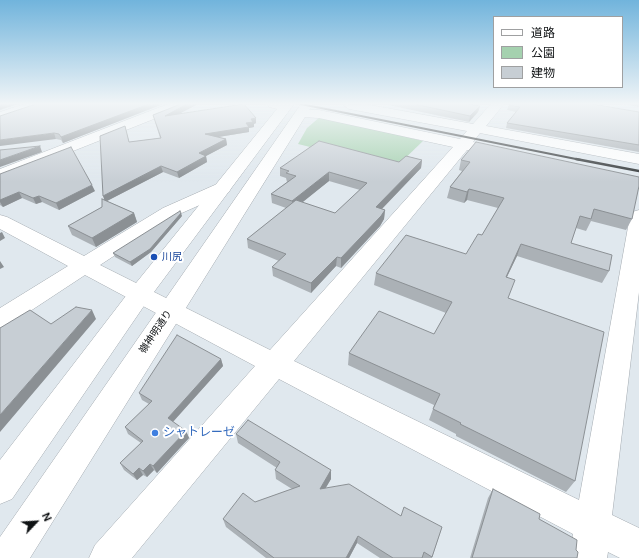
<!DOCTYPE html>
<meta charset="utf-8">
<style>
body{margin:0}
#map{position:relative;width:639px;height:558px;overflow:hidden;background:#e0e8ee;font-family:"DM Sans","Noto Sans JP",sans-serif}
canvas{display:block}
.legend{position:absolute;left:493px;top:16px;width:130px;height:72px;box-sizing:border-box;background:#fff;border:1px solid #9fa0a1;margin:0;padding:5px 7px;list-style:none;font-size:12px;color:#0f1214}
.legend li{display:flex;align-items:center;gap:8px;height:20px}
.legend b{width:20px;border:1px solid #9fa0a1}
.north{position:absolute;left:16px;top:502px;width:40px;height:40px;-webkit-text-stroke:3px #fff;paint-order:stroke;rotate:65deg;font-size:11px;font-weight:700;line-height:16px;text-align:center;color:#0f1214}
.north::after{content:'';display:block;margin:auto;width:14px;height:18px;background:#0f1214;clip-path:polygon(50% 0,100% 100%,50% 72%,0 100%)}
</style>
<div id="map">
<canvas width="639" height="558"></canvas>
<ul class="legend">
<li><b style="height:5px;background:#fff"></b>道路</li>
<li><b style="height:11px;background:#a5d1af"></b>公園</li>
<li><b style="height:11px;background:#c7ced4"></b>建物</li>
</ul>
<div class="north">N</div>
</div>
<script>
const c = document.querySelector('canvas').getContext('2d');
c.lineJoin = 'round';
function fillPath(path, color) {
  c.fillStyle = color;
  c.fill(path, 'evenodd');
}
function poly(rows) {
  const path = new Path2D();
  for (const r of rows) {
    path.moveTo(r[0], r[1]);
    for (let i = 2; i < r.length; i += 2) path.lineTo(r[i], r[i + 1]);
  }
  return path;
}
function trace(path, color, width, dash) {
  c.strokeStyle = color;
  c.lineWidth = width;
  c.lineCap = dash ? 'butt' : 'round';
  c.setLineDash(dash || []);
  c.stroke(path);
}
function write(font, color, halo, rows, align = 'center') {
  c.font = font + ' "DM Sans","Noto Sans JP",sans-serif';
  c.lineWidth = 4;
  c.setLineDash([]);
  c.textBaseline = 'middle';
  c.strokeStyle = halo;
  c.fillStyle = color;
  for (const [text, x, y, turn = 0] of rows) {
    c.save();
    c.translate(x, y);
    c.rotate((+turn || 0) * Math.PI / 180);
    c.textAlign = isNaN(turn) ? turn : align;
    if (halo) c.strokeText(text, 0, 0);
    c.fillText(text, 0, 0);
    c.restore();
  }
}
fillPath(poly([
 [321,116,398,132,403,136,423,141,395,168,298,144,307,128]
]), '#a5d1af');
const minor = poly([
 [24,104,43,104,41,107,0,120,0,112,24,104],
 [168,104,186,104,184,107,0,180,0,169,168,104],
 [267,104,290,104,292,107,286,111,269,107,267,104],
 [365,104,473,124,491,104,504,104,486,126,639,154,639,164,480,133,473,142,480,144,482,147,480,150,475,151,467,150,294,361,579,500,630,216,632,212,639,210,639,292,612,515,639,528,639,558,620,558,608,552,607,558,569,558,573,534,279,379,132,558,89,558,95,545,255,366,85,275,9,325,0,328,0,308,68,266,0,229,0,215,7,217,84,256,163,208,217,184,223,183,229,184,231,188,229,192,175,216,100,265,270,350,453,147,319,118,302,117,298,116,296,113,298,110,319,110,460,139,467,131,349,109,343,105,365,104]
]);
const major = poly([
 [281,104,294,104,148,300,12,499,0,504,0,460,132,288,281,104],
 [301,104,313,104,30,558,0,558,0,537,301,104]
]);
trace(minor, '#a4abb1', 1);
trace(major, '#a4abb1', 1);
fillPath(minor, '#fff');
fillPath(major, '#fff');
trace(poly([
 [301,104,581,160]
]), '#313537', 2);
trace(poly([
 [576,159,639,171]
]), '#313537', 2.5);
fillPath(poly([
 [36,104,163,104,63,143,61,140,56,139],
 [181,104,198,104,180,113,256,123,254,124,254,127,249,128,249,132,218,137,226,139,227,145,206,156,207,162,179,178,163,172,107,201,134,213,137,222,96,247,72,235,68,226,102,207,125,126,129,142,160,138,153,115],
 [388,104,468,104,480,106,478,112,469,122,388,105],
 [509,104,639,112,639,152,506,128,507,123,516,112,507,110],
 [622,104,639,104,639,107],
 [476,142,632,219,626,230,591,221,586,231,576,228,571,243,609,271,602,283,517,256,507,277,508,298,575,481,566,492,456,436,456,434,429,420,433,409,434,405,348,365,349,353,434,334,446,313,374,285,376,273,466,254,482,235,498,208,467,200,464,203,447,198,450,187,462,171,459,170,461,160],
 [422,160,421,168,382,209,385,210,384,219,380,226,341,268,336,266,311,293,273,276,272,267,279,261,248,248,247,239,286,208,272,203,271,194,287,182,286,178,280,176,280,168,399,162],
 [329,181,360,190,335,213,302,202],
 [0,174,95,191,59,210,42,202,36,204,22,198,3,207,0,205],
 [182,216,151,252,132,266,115,257,113,253],
 [221,359,223,366,173,422,186,431,189,438,157,473,154,470,147,477,143,475,137,480,124,470,120,463,141,443,128,434,125,427,149,404,142,400,139,393],
 [236,434,331,470,331,479,325,488,401,516,442,527,432,558,380,558,357,543,349,558,266,558,226,527,223,519,255,502,292,489,276,479,275,470,277,468,238,443],
 [493,489,539,519,576,550,577,558,470,558,488,498]
]), '#abb1b6');
fillPath(poly([
 [1,104,18,104,0,110,0,105],
 [149,104,163,104,63,143,61,137],
 [187,104,198,104,166,121,165,116],
 [480,106,478,112,469,122,470,116],
 [256,118,256,123,254,124,254,127,249,128,249,132,206,139,205,134,246,123,251,119],
 [54,133,56,139,0,146,0,140],
 [226,139,227,145,206,156,207,162,179,178,177,172,199,153],
 [40,146,42,152,0,167,0,160],
 [422,160,421,168,375,216,376,207],
 [161,166,163,172,105,202,103,196],
 [329,172,329,181,293,210,292,201],
 [92,185,95,191,59,210,56,203],
 [469,189,467,200,464,203,467,192],
 [19,192,22,198,3,207,0,202,0,200],
 [39,196,42,202,36,204,33,198],
 [385,210,384,219,380,226,341,268,341,258],
 [134,213,137,222,96,247,92,238],
 [181,213,182,216,151,252,132,266,130,262],
 [2,232,5,238,0,241,0,233],
 [521,244,517,256,501,289,506,277],
 [337,257,336,266,311,293,311,283],
 [0,261,4,267,0,269],
 [92,310,96,319,0,432,0,415],
 [221,359,223,366,170,425,168,418],
 [186,431,189,438,157,473,153,466],
 [150,464,154,470,147,477,143,471],
 [139,468,143,475,137,480,133,474],
 [331,470,331,479,320,498,320,489],
 [358,536,357,543,349,558,346,558]
]), '#8b9094');
const building = poly([
 [36,104,149,104,61,137,59,134,54,133,0,140,0,116,36,104],
 [181,104,187,104,165,116,244,104,256,118,251,119,253,122,246,123,249,127,205,134,226,139,199,153,206,156,177,172,161,166,103,196,100,136,125,126,129,142,161,138,153,115,181,104],
 [414,104,468,104,480,106,470,116,414,104],
 [509,104,592,104,639,112,639,145,507,123,520,107,509,105,509,104],
 [319,141,399,162,406,156,422,160,376,207,385,210,381,216,341,258,337,257,311,283,272,267,286,254,247,239,296,200,335,213,367,183,329,172,292,201,271,194,296,176,286,173,289,171,280,168,319,141],
 [476,142,639,177,639,186,632,219,594,209,591,219,580,216,571,243,612,255,609,271,521,244,506,277,515,280,508,298,604,332,575,481,460,424,461,423,433,409,440,394,349,353,379,311,434,334,452,302,376,273,406,235,466,254,478,234,482,235,504,198,469,189,467,192,450,187,470,162,461,160,476,142],
 [40,146,0,160,0,150,40,146],
 [71,147,92,185,56,203,39,196,33,198,19,192,0,200,0,174,71,147],
 [102,199,134,213,92,238,68,226,102,207,102,199],
 [180,211,181,213,150,249,130,262,113,253,180,211],
 [76,307,92,310,0,415,0,328,30,310,51,324,76,307],
 [177,335,221,359,168,418,186,431,153,466,150,464,143,471,139,468,133,474,120,463,143,441,125,427,152,401,139,393,177,335],
 [248,420,331,470,320,489,349,484,401,516,404,507,442,527,432,557,424,552,422,558,393,558,358,536,346,558,274,558,223,519,243,493,255,502,300,486,275,470,280,462,236,434,248,420],
 [493,489,540,514,539,519,577,540,576,550,578,552,577,558,472,558,493,489]
]);
fillPath(building, '#c7ced4');
trace(building, '#8b9094', 1);
const sky = c.createLinearGradient(0, 0, 0, 182);
sky.addColorStop(0, '#71b4dc');
sky.addColorStop(0.57, '#f1f5f7');
sky.addColorStop(1, '#f1f5f700');
c.fillStyle = sky;
c.fillRect(0, 0, 639, 182);
for (const [x, y, r, color] of [
 [154,257,4,"#1a4fb4"],
 [155,433,4,"#3f7fe0"]
]) {
  const dot = new Path2D();
  dot.arc(x, y, r, 0, 2 * Math.PI);
  c.fillStyle = color;
  c.fill(dot);
  trace(dot, '#fff', 1.5);
}
write('10px', '#164399', '#fff', [
 ["川尻",162,257]
], 'left');
write('10px', '#0f1214', '#fff', [
 ["嶺神明通り",156,332,-56]
]);
write('12px', '#366cbe', '#fff', [
 ["シャトレーゼ",163,433]
], 'left');
</script>
